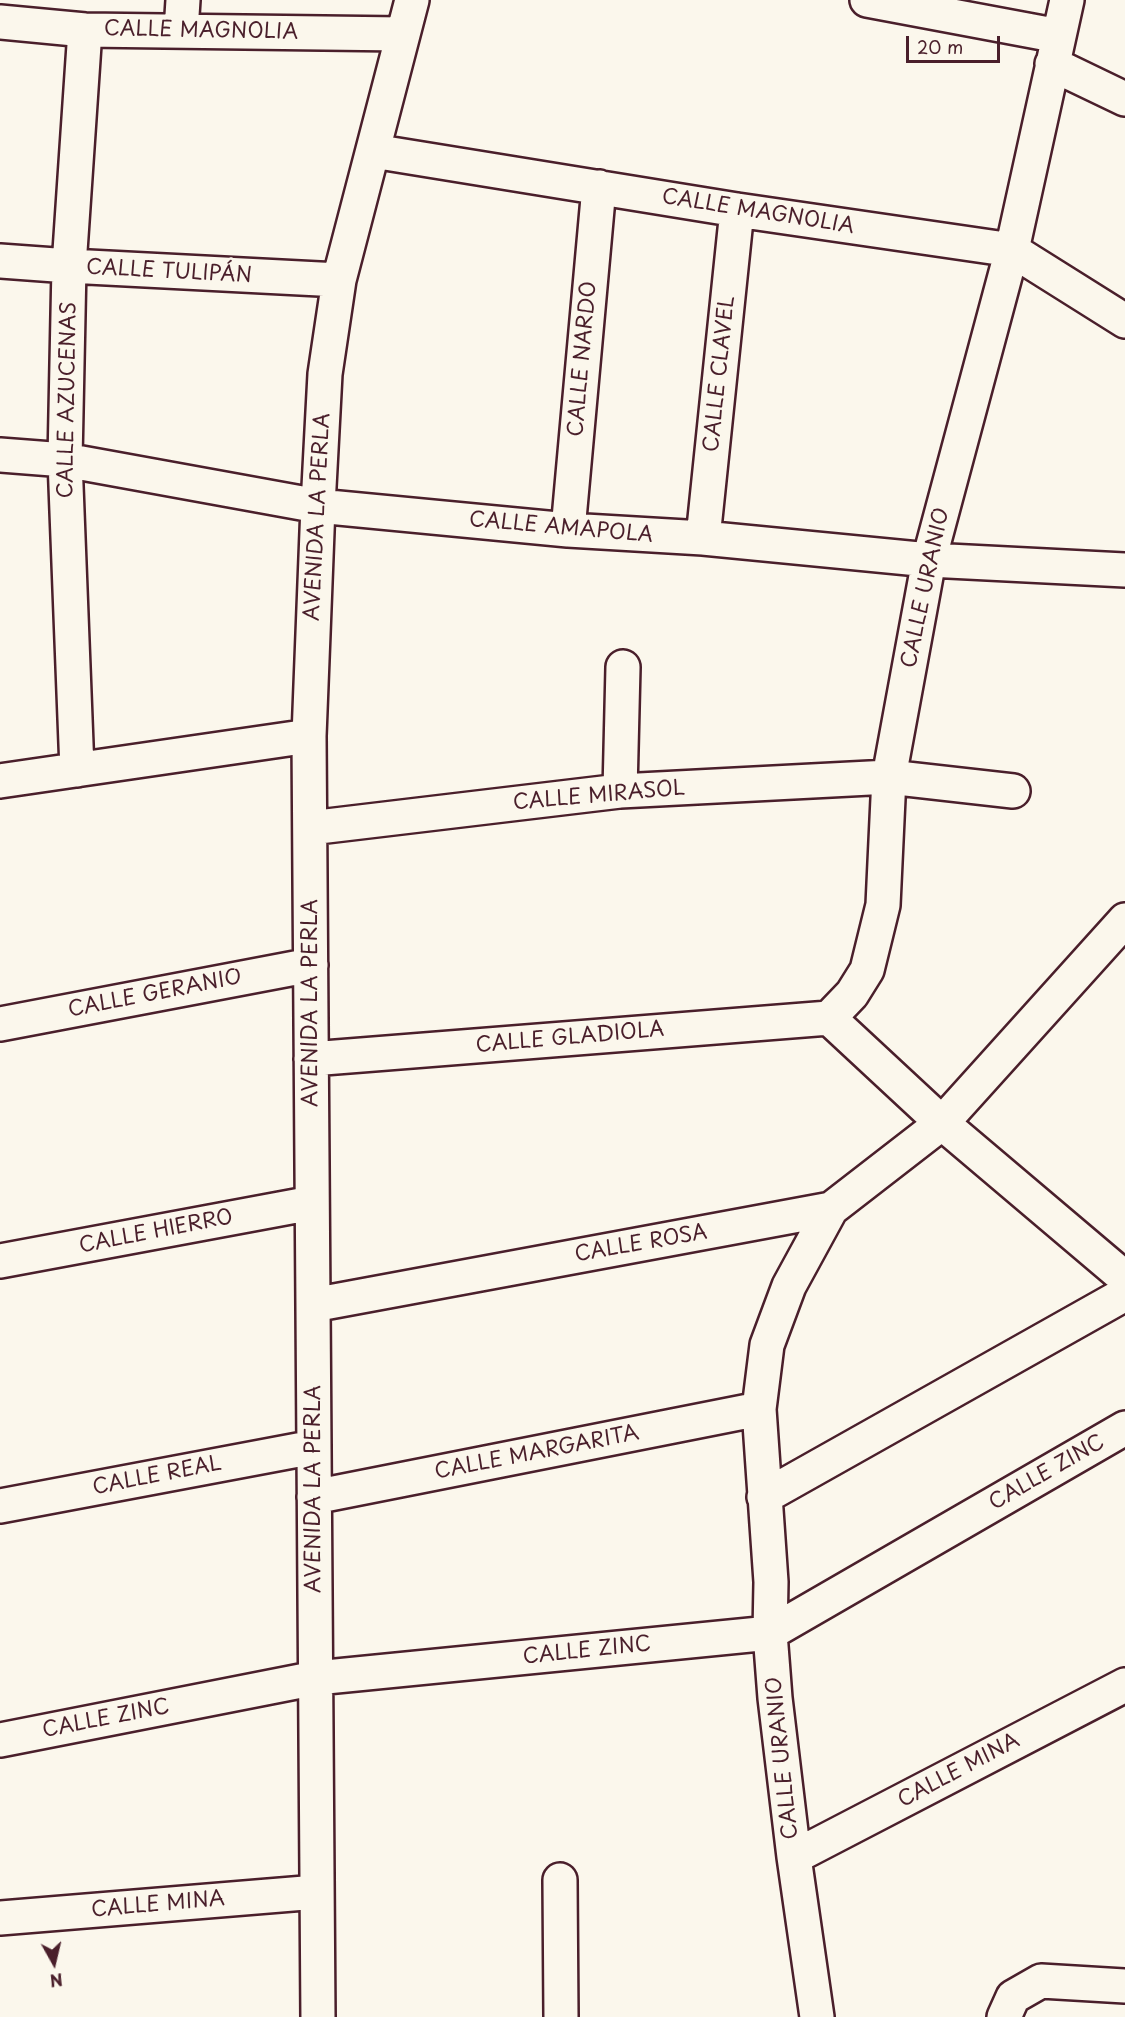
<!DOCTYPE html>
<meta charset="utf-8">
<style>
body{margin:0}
#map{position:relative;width:1125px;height:2017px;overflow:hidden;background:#fbf7ec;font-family:"Playpen Sans",sans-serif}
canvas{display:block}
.north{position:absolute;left:24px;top:1933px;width:60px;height:60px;-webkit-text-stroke:4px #fbf7ec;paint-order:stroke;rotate:172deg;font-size:16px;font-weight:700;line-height:24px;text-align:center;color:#4a1f2b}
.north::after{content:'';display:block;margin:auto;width:21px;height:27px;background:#4a1f2b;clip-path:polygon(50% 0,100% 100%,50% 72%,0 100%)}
.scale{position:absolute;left:906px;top:36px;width:94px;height:27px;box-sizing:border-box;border:3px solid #4a1f2b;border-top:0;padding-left:8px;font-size:18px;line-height:21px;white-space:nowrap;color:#4a1f2b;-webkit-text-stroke:4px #fbf7ec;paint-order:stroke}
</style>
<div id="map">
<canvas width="1125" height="2017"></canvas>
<div class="north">N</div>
<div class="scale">20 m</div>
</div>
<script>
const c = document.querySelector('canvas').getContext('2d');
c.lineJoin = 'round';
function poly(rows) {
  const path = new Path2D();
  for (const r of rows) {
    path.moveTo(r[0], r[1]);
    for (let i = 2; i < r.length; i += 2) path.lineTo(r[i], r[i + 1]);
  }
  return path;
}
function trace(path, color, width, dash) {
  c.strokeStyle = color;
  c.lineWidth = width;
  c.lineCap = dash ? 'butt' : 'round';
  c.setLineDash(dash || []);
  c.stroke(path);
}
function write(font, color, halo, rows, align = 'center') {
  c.font = font + ' "Playpen Sans",sans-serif';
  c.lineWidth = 5;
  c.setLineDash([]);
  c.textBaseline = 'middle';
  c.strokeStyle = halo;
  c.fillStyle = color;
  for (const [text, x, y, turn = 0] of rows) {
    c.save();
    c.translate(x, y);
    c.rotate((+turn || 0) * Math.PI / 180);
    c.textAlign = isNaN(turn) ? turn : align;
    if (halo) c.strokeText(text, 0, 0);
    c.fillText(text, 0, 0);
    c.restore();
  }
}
const minor = poly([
 [867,0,1059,36],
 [0,22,85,30,403,34],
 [181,31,183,0],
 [1052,64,1125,99],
 [373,151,737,210,1012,250,1125,321],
 [0,261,69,266,339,280],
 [0,455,65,460,318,506,568,530,703,538,929,560,1125,570],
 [568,530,599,187],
 [703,538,737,210],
 [77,770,65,460,69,266,85,30],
 [0,781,309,736],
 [620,791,623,667],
 [310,828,620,791,889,777,1013,791],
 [829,1018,852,994,867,970,883,905,889,777,929,560,1012,250,1067,0],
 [829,1018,942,1123,1125,1278],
 [0,1024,311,965],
 [311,1059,829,1018],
 [0,1261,312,1203],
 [313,1305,831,1209,942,1123,1125,920],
 [314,1497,759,1409],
 [764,1497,1125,1294],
 [0,1506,314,1447],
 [0,1740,316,1678,770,1633,1125,1428],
 [794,1857,1125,1685],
 [560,1880,561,2017],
 [0,1918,317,1892],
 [318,2017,309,736,318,506,325,374,339,280,412,0],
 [817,2017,794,1857,775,1698,770,1633,771,1582,759,1409,767,1345,789,1286,831,1209],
 [1004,2017,1013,1997,1041,1981,1125,1986]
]);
trace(minor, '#4a1f2b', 38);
trace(minor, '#fbf7ec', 33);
write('21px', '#4a1f2b', '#fbf7ec', [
 ["CALLE MAGNOLIA",201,31,1],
 ["CALLE MAGNOLIA",758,212,9],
 ["CALLE TULIPÁN",169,272,3],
 ["CALLE NARDO",583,359,-85],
 ["CALLE CLAVEL",720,374,-84],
 ["CALLE AZUCENAS",68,400,-89],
 ["AVENIDA LA PERLA",318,517,-87],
 ["CALLE AMAPOLA",561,528,5],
 ["CALLE URANIO",926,588,-78],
 ["CALLE MIRASOL",599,796,-5],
 ["CALLE GERANIO",155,994,-11],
 ["AVENIDA LA PERLA",311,1003,-90],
 ["CALLE GLADIOLA",570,1038,-5],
 ["CALLE HIERRO",156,1232,-11],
 ["CALLE ROSA",641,1244,-10],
 ["CALLE MARGARITA",537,1453,-11],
 ["CALLE ZINC",1047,1473,-30],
 ["CALLE REAL",157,1476,-11],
 ["AVENIDA LA PERLA",314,1489,-90],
 ["CALLE ZINC",587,1651,-6],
 ["CALLE ZINC",106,1719,-11],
 ["CALLE URANIO",783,1758,-96],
 ["CALLE MINA",959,1771,-28],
 ["CALLE MINA",158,1905,-5]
]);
</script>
